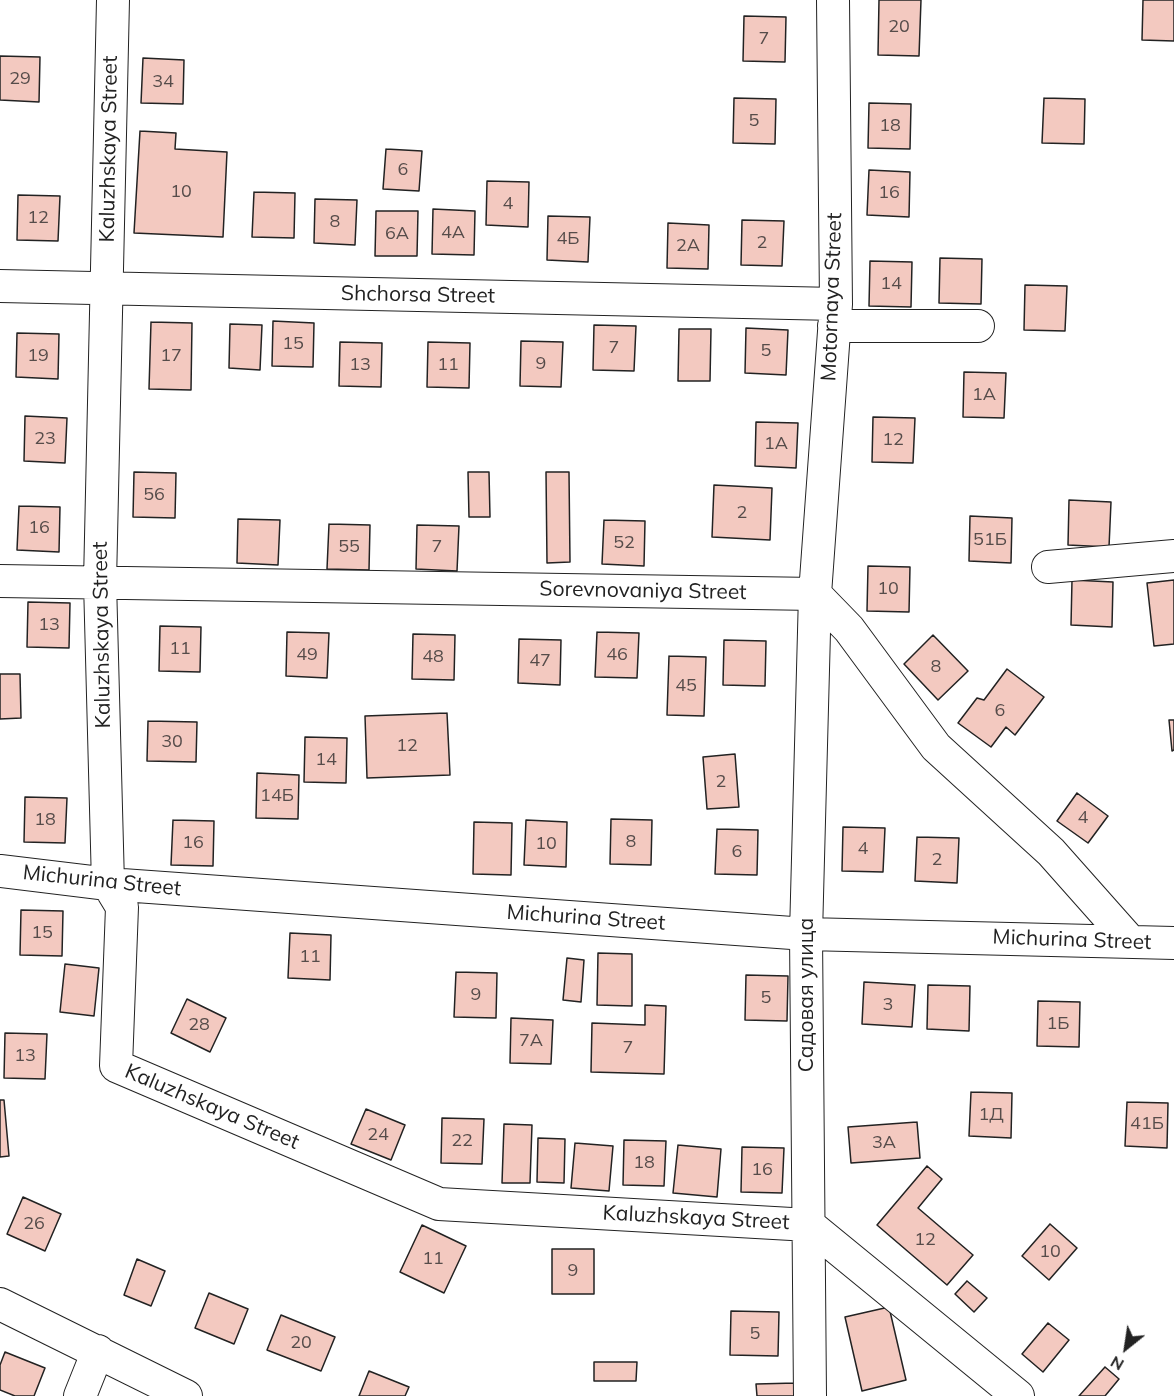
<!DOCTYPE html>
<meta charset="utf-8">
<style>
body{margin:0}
#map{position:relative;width:1174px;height:1396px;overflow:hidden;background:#fff;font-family:Mulish,sans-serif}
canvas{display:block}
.north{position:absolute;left:1096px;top:1318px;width:60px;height:60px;-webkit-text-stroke:4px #fff;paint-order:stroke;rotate:210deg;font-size:16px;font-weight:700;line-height:24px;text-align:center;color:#222}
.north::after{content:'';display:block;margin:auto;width:21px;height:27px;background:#222;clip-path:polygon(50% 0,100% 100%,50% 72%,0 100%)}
</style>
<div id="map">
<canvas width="1174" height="1396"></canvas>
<div class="north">N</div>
</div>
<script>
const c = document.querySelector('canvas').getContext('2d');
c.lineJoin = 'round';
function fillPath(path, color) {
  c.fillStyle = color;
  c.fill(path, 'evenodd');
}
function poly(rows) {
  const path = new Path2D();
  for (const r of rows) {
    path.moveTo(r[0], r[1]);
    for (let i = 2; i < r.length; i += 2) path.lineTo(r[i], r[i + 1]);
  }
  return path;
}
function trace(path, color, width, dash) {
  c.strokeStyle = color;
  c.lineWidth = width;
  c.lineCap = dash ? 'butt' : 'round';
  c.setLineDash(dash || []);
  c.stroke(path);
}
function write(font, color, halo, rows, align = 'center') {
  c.font = font + ' Mulish,sans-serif';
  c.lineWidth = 4.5;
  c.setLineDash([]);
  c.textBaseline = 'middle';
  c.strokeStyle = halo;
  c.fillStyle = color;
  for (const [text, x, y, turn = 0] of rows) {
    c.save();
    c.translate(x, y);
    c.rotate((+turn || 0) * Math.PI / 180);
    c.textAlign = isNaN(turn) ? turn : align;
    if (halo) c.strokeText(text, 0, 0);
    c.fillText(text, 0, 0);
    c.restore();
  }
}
const building = poly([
 [879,0,921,0,919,56,878,55,879,0],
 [1143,0,1174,0,1174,41,1142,40,1143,0],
 [744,16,786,17,785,62,743,61,744,16],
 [0,56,40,57,39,102,0,100,0,56],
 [143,58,184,60,183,104,141,103,143,58],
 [734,98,776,99,775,144,733,143,734,98],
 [1044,98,1085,99,1084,144,1042,143,1044,98],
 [869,103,911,104,910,149,868,148,869,103],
 [140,131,176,133,175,149,227,152,223,237,134,233,140,131],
 [386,149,422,151,419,191,383,189,386,149],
 [869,170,910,172,909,217,867,215,869,170],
 [487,181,529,182,528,227,486,225,487,181],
 [254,192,295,193,294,238,252,237,254,192],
 [18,195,60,196,58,241,17,240,18,195],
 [315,199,357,200,355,245,314,243,315,199],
 [433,209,475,211,474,255,432,254,433,209],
 [376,211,418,211,417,256,375,256,376,211],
 [548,216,590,217,588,262,547,260,548,216],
 [742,220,784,221,782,266,741,265,742,220],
 [668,223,709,225,708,269,667,268,668,223],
 [940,258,982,259,981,304,939,303,940,258],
 [870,261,912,262,911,307,869,306,870,261],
 [1025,285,1067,286,1065,331,1024,330,1025,285],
 [273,321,314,323,313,367,272,366,273,321],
 [151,322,192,323,191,390,149,389,151,322],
 [230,324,262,325,260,370,229,368,230,324],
 [594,325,636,326,634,371,593,370,594,325],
 [746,328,788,330,786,375,745,373,746,328],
 [679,329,711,329,710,381,678,381,679,329],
 [17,333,59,334,58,379,16,377,17,333],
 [521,341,563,342,561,387,520,386,521,341],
 [340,342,382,343,381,387,339,386,340,342],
 [428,342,470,343,469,388,427,387,428,342],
 [964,372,1006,373,1004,418,963,417,964,372],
 [25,416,67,418,65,463,24,461,25,416],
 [873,417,915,418,913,463,872,462,873,417],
 [756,422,798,423,796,468,755,466,756,422],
 [134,472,176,473,175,518,133,517,134,472],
 [468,472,489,472,490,517,469,517,468,472],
 [546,472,569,472,570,562,547,563,546,472],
 [714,485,772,488,770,540,712,537,714,485],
 [1069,500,1111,502,1109,547,1068,545,1069,500],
 [19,506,60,507,59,552,17,550,19,506],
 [970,516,1012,518,1011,563,969,561,970,516],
 [238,519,280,520,278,565,237,563,238,519],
 [604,520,645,521,644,566,602,564,604,520],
 [329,524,370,525,369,570,327,569,329,524],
 [417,525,459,526,457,571,416,569,417,525],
 [868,566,910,567,909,612,867,611,868,566],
 [1072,580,1113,582,1112,627,1071,625,1072,580],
 [1174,580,1174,644,1154,646,1147,583,1174,580],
 [28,602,70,603,69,648,27,647,28,602],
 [160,626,201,627,200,672,159,671,160,626],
 [287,632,329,633,327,678,286,676,287,632],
 [597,632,639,633,637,678,595,677,597,632],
 [413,634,455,635,454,680,412,679,413,634],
 [933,635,968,671,938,700,904,664,933,635],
 [519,639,561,640,560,685,518,683,519,639],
 [724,640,766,641,765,686,723,685,724,640],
 [669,656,706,657,704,716,667,715,669,656],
 [1007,669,1044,697,1015,735,1006,727,991,747,958,723,977,698,984,700,1007,669],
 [0,674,20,674,21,718,0,719,0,674],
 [447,713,450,775,367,778,365,716,447,713],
 [1169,720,1174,720,1174,750,1172,751,1169,720],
 [148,721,197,722,196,762,147,761,148,721],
 [305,737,347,738,346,783,304,782,305,737],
 [735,754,739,807,707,809,703,757,735,754],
 [257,773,299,775,298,819,256,818,257,773],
 [1077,793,1108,816,1088,843,1057,821,1077,793],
 [25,797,67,798,65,843,24,842,25,797],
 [611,819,652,820,651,865,610,864,611,819],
 [173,820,214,821,213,866,171,865,173,820],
 [526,820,567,822,566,867,524,865,526,820],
 [474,822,512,823,511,875,473,874,474,822],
 [843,827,885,828,883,872,842,871,843,827],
 [717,829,758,830,757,875,715,874,717,829],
 [917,837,959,838,957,883,915,881,917,837],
 [21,910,63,911,62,956,20,955,21,910],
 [290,933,331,935,330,980,288,978,290,933],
 [598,953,632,954,632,1006,597,1005,598,953],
 [567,958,584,960,581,1002,563,1000,567,958],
 [65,964,99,968,94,1016,60,1012,65,964],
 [456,972,497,973,496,1018,454,1017,456,972],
 [746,975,788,976,787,1021,745,1020,746,975],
 [864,982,915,985,912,1027,862,1024,864,982],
 [928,985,970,986,969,1031,927,1029,928,985],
 [187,999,226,1018,210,1052,171,1033,187,999],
 [1038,1001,1080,1002,1079,1047,1037,1046,1038,1001],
 [645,1005,666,1006,664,1074,591,1072,592,1023,645,1025,645,1005],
 [511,1018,553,1020,551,1064,510,1063,511,1018],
 [5,1033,47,1034,45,1079,4,1078,5,1033],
 [971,1092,1012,1093,1011,1138,969,1136,971,1092],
 [0,1100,4,1100,9,1156,0,1157,0,1100],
 [1127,1102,1168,1103,1167,1148,1125,1146,1127,1102],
 [366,1109,405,1125,391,1160,351,1144,366,1109],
 [442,1118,484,1119,482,1164,441,1163,442,1118],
 [917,1122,920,1158,851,1163,848,1127,917,1122],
 [504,1124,532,1125,530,1183,502,1183,504,1124],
 [538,1138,565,1139,564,1183,537,1182,538,1138],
 [624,1140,666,1141,664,1186,623,1185,624,1140],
 [575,1143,613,1146,609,1191,571,1188,575,1143],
 [678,1145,721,1149,717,1197,673,1193,678,1145],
 [742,1147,784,1148,782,1193,741,1192,742,1147],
 [927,1166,942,1179,918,1208,973,1255,947,1285,877,1225,927,1166],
 [23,1197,61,1214,45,1251,7,1234,23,1197],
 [1050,1224,1077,1248,1049,1280,1022,1256,1050,1224],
 [422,1225,466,1246,444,1293,400,1272,422,1225],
 [552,1249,594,1249,594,1294,552,1294,552,1249],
 [137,1259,165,1271,151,1306,124,1295,137,1259],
 [967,1281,987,1298,974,1312,955,1294,967,1281],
 [209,1293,248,1309,234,1344,195,1328,209,1293],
 [889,1307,906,1380,862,1391,845,1317,889,1307],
 [731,1311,779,1312,778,1356,730,1355,731,1311],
 [281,1315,335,1337,321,1371,267,1350,281,1315],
 [1048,1323,1069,1340,1043,1372,1022,1354,1048,1323],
 [5,1352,45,1368,34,1396,15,1396,0,1390,0,1365,5,1352],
 [594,1362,637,1362,636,1381,594,1381,594,1362],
 [1105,1367,1119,1379,1105,1396,1079,1396,1105,1367],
 [369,1371,409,1387,405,1396,359,1396,369,1371],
 [796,1383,797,1396,757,1396,756,1384,796,1383]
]);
fillPath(building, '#f3c9c0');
trace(building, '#222', 1.5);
const minor = poly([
 [113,0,100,582,108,884,122,907,116,1066,439,1204,809,1225,1018,1396],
 [0,286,836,304],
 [834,326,978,326],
 [1048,567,1174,556],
 [0,581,815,594,849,629,936,747,1051,852,1130,941],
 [0,871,108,884,806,934,1174,943],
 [0,1304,186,1396],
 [80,1396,98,1351],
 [810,1396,806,934,815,594,836,304,833,0]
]);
trace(minor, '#222', 34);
trace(minor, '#fff', 32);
write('18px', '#564c4a', null, [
 ["20",899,27],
 ["7",764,39],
 ["29",20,79],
 ["34",163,82],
 ["5",754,121],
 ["18",890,126],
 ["6",403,170],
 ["10",181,192],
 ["16",889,193],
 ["4",508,204],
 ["12",38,218],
 ["8",335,222],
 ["4А",453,233],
 ["6А",397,234],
 ["4Б",568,239],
 ["2",762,243],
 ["2А",688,246],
 ["14",891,284],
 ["15",293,344],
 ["7",614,348],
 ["5",766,351],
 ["19",38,356],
 ["17",171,356],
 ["9",541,364],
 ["13",360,365],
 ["11",448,365],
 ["1А",984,395],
 ["23",45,439],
 ["12",893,440],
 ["1А",776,444],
 ["56",154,495],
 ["2",742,513],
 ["16",39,528],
 ["51Б",990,540],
 ["52",624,543],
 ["55",349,547],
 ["7",437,547],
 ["10",888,589],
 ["13",49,625],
 ["11",180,649],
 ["49",307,655],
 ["46",617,655],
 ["48",433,657],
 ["47",540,661],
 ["8",936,667],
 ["45",686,686],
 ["6",1000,711],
 ["30",172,742],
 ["12",407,746],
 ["14",326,760],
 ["2",721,782],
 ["14Б",277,796],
 ["4",1083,818],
 ["18",45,820],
 ["8",631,842],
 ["16",193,843],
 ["10",546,844],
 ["4",863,849],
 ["6",737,852],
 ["2",937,860],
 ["15",42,933],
 ["11",310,957],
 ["9",476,995],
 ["5",766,998],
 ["3",888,1005],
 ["1Б",1058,1024],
 ["28",199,1025],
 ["7А",531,1041],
 ["7",628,1048],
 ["13",25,1056],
 ["1Д",991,1115],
 ["41Б",1147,1124],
 ["24",378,1135],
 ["22",462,1141],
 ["3А",884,1143],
 ["18",644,1163],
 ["16",762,1170],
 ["26",34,1224],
 ["12",925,1240],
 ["10",1050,1252],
 ["11",433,1259],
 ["9",573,1271],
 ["5",755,1334],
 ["20",301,1343]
]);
write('21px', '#222', '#fff', [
 ["Kaluzhskaya Street",109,149,-89],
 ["Shchorsa Street",418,295,1],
 ["Motornaya Street",832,297,-88],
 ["Sorevnovaniya Street",643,591,1],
 ["Kaluzhskaya Street",102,635,-91],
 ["Michurina Street",102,881,6],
 ["Michurina Street",586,918,4],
 ["Michurina Street",1072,940,2],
 ["Садовая улица",807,995,-90],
 ["Kaluzhskaya Street",212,1107,23],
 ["Kaluzhskaya Street",696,1218,3]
]);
</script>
